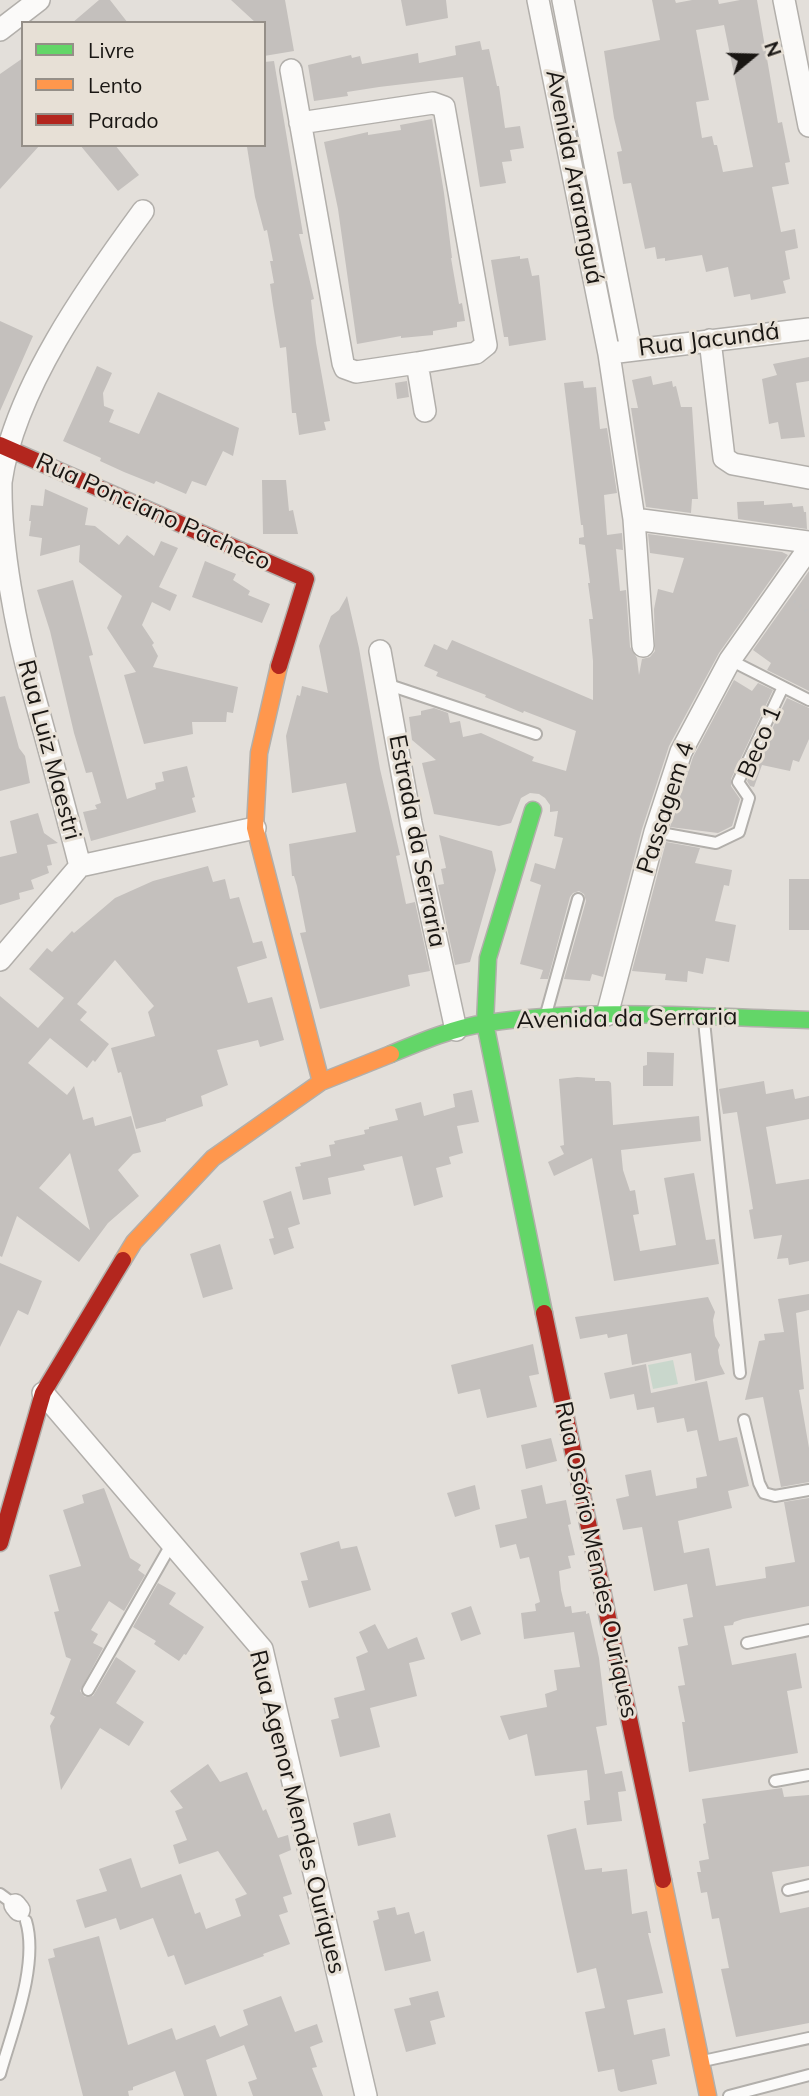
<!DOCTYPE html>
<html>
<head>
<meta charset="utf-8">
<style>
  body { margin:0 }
  #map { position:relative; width:809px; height:2096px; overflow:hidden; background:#e3dfda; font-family:Mulish,sans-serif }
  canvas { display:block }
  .legend { position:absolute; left:21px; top:21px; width:245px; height:126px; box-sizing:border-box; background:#e7e0d6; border:2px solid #958f88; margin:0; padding:9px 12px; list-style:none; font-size:21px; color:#191613 }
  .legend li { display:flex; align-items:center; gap:14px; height:35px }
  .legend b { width:35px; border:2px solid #958f88 }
  .north { position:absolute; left:718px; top:21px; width:70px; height:70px; -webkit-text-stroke:5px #e7e0d6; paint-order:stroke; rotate:71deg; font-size:19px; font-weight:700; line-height:28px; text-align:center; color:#191613 }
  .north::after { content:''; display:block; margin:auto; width:24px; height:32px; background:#191613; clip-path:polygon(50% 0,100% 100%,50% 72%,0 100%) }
</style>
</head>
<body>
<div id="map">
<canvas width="809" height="2096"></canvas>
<ul class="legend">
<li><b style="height:9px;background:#63d668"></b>Livre</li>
<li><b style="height:9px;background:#ff974d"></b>Lento</li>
<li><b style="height:9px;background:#b3261e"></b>Parado</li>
</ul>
<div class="north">N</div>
</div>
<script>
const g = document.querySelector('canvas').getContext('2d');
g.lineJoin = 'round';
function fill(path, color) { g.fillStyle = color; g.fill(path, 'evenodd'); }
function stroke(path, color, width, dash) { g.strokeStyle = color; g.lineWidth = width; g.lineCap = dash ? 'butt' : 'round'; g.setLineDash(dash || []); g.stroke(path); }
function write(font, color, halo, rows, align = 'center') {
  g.font = font + ' Mulish,sans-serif'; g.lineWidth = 6; g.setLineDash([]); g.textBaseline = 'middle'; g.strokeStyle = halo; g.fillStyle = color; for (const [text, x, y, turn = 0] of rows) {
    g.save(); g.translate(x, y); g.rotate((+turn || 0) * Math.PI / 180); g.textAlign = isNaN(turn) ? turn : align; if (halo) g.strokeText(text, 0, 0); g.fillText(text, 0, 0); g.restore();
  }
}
const green = new Path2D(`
  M673 1360 678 1384 653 1389 648 1365Z`);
const building = new Path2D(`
  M99 0H110L128 23H72Z
  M231 0H285L294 51 264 56V23H256Z
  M401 0H446L448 18 406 26Z
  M652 0H675L676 3 692 0H718L719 4 740 0H757L778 123 782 122 790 162 785 163 789 184 772 187 781 232 795 229 798 248 785 251 790 279 783 281 786 293 751 300 750 294 734 297 728 267 706 272 702 255 665 261V258L657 259 655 247 645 249 631 183 623 184 617 152 622 151 614 118 604 51 660 40ZM724 25 753 167 723 172 717 145H714L712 136 702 138 696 102 709 100 696 30Z
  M480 41 482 50 489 49 497 86H499L505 128 520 126 524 148 510 150 512 161 502 162 506 183 480 187 463 77 379 87 347 92 348 96 314 101 308 65 351 55 352 58 360 56 362 64 418 53 419 63 456 55 455 46Z
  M23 58V145H40L0 189V74Z
  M274 61 303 234H299L314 299 311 300 316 343 330 421 324 422 326 430 299 435 296 413H292L286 347 280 348 273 305 270 284 274 283 270 261H273L267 230 264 231 255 197 247 147 264 145V62Z
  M432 119 444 193 452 258H451L459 304 462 303 465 321 457 322V327L433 331V335L401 338V336L357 344 338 209 324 142 368 132V135L401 130 400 125Z
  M80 145H115L139 175 118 191Z
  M520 256V259L528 258 532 276 539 275 546 340 509 346 508 337H504L491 260Z
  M0 321 33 336 0 411Z
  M809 357V381L796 383 805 437 781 439 778 422 769 424 762 379 777 375 773 364Z
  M97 366 112 373 103 393 104 406 114 410 109 422 139 434 158 392 239 428 233 456 223 451 206 486 192 481 186 494 156 481 154 484 124 472 100 461 101 458 63 441Z
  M651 376 653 385 672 381 673 387 676 386 681 407H692L698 499H692L691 513 646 507 631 408H638L632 380Z
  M407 381 409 397 397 399 395 383Z
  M583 381 584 388 596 387 600 429 607 428 617 493 604 495 607 535 622 533 623 550 616 549 620 591 626 590 630 647 637 658 639 675 642 659 650 657 655 651 654 609 658 589 673 593 684 558 650 553 648 534 782 552 788 555 719 653 669 746 642 829 603 977 592 974 590 981 564 979 586 901 584 894 579 891 573 893 570 897 548 979H540L543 970 520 964 541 885 530 881 535 863 555 869 563 838 554 836 558 811 550 812V805L545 798 539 794 530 793 521 798 511 823 499 826 434 814 422 763 436 760 412 740 409 717 421 715V711L434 708 448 713 450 723 460 721 463 737 481 733 534 757 532 761 566 771 576 731 524 711 523 713 485 697 486 695 436 676 438 672 424 666 434 644 447 650 452 640 593 700V661L589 619H593L588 583H590L585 545 579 544V538L584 537 583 525H581L564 383Z
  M262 480H286L289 511 293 510 298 534H263Z
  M45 489 88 508 85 525 95 526 119 545 127 535 154 556 161 541 178 548 159 587 177 595 170 611 152 602 142 625 154 643 152 645 158 656 153 667 238 687 233 713 227 712 226 722H192L193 734 144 744 124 675 136 672 107 628 122 596 79 562 80 545 40 556 42 538 29 536 31 521H29L31 505 43 506Z
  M764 501V505L792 503 793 507 803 506 804 512H806L807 529 738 519 737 502Z
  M205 561 236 574 233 580 250 591 248 595 270 604 262 623 192 597Z
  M809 571V691L767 670 771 663 753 650Z
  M73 580 93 655 89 656 127 799 156 789 155 783 164 781 162 772 187 766 195 797 192 798 196 812 91 841 83 812 97 809 95 805 101 803 92 772 86 773 74 733 50 631 37 590Z
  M347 596 359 648 380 769 400 855 396 856 406 904 415 902 430 971 408 975 410 986 320 1009 300 933 306 932 297 886 294 876H292L289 844 356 832 346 783 292 793 286 736 297 695 300 696 302 686 328 693 319 646 331 616 339 610Z
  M734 680 752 691 758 683 773 690 731 779V786L740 799 732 826 718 833 670 827 693 757Z
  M5 696 19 748 25 756 30 783 0 791V697Z
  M787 698 809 708V739L799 762 793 760 790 771 762 765 754 787 750 786 747 781Z
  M38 813 44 833 58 843 47 845 52 865 47 866 49 873 31 880 34 889 19 893 20 899 0 905V857L17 853 10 821Z
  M439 835 492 851 496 870 470 962 455 965 438 885 444 884 441 869 446 868Z
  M666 842 700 848 695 863 732 870 729 886 724 885 715 921 736 925 729 962 706 958 703 974 688 971 687 982 665 980 666 974 632 971Z
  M208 866 213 882 225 879 230 899 239 897 253 943 262 941 267 958 237 967 248 1003 272 997 284 1040 260 1047 258 1040 217 1050 228 1085 201 1096 203 1106 166 1119V1121L136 1129 121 1072 118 1073 111 1048 155 1036 148 1012 154 1006 115 960 77 1004 87 1012 80 1020 109 1044 95 1062 93 1060 87 1068 50 1038 28 1063 67 1095 74 1086 83 1120 93 1117 95 1126 131 1116 141 1152 133 1154 118 1170 139 1196 108 1223 79 1262 17 1216 2 1257 0 1256V996L38 1028 64 998 29 969 47 948 52 952 72 931 74 933 115 898 153 881ZM70 1153 90 1230 39 1188Z
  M789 879H809V930H789Z
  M647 1052 674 1053 673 1086H643V1066L647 1065Z
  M577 1077 595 1078V1081H609L611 1083 613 1125 699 1116 701 1141 621 1150 623 1170 630 1191 635 1190 639 1214 633 1215 640 1251 676 1245 664 1178 694 1173 706 1240 715 1239 719 1264 614 1281 592 1158 554 1176 548 1162 564 1154 560 1146 564 1145 559 1079Z
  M764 1081 766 1094 793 1089 795 1099 809 1096V1119L766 1127 776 1184 809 1179V1261L789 1265 788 1258 777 1259 782 1235 754 1239 749 1210 753 1209 737 1112 723 1114 719 1089Z
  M472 1090 479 1122 457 1126 463 1153 449 1157 451 1164 436 1168 443 1197 414 1206 402 1156 363 1165 365 1170 328 1178 331 1194 303 1200 295 1167 301 1166 300 1163 331 1156 329 1145 335 1144 334 1141 365 1134 364 1130 369 1129V1127L398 1120 395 1109 421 1102 424 1116 455 1107 453 1094Z
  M291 1191 300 1224 288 1228 294 1248 274 1255 269 1239 274 1238 263 1201Z
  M220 1244 233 1289 203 1298 190 1254Z
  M0 1263 42 1281 28 1315 18 1310 0 1347Z
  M809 1294V1310L796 1313 804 1389 799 1390 809 1448V1482L781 1487 763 1397 745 1400 759 1341 765 1340 764 1334 784 1332 778 1299Z
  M708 1297 715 1312 713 1320 715 1336 720 1345 718 1350 720 1364 725 1374 695 1381 691 1353 632 1365 627 1334 608 1338 607 1334 580 1339 575 1317Z
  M533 1344 539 1374 529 1376 537 1407 487 1418 480 1389 458 1394 451 1365Z
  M646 1364 651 1393 707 1381 719 1441 737 1437 749 1486 728 1491 732 1508 678 1521 684 1553 709 1548 716 1586 766 1578 765 1567 795 1562 784 1502 809 1498V1606L743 1619 734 1622 733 1625 724 1626 732 1665 796 1653 802 1688 787 1691 798 1753 689 1772 682 1722H685L678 1686 685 1685 678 1647 688 1645 683 1619 693 1617 687 1584 654 1591 642 1527 623 1530 616 1499 629 1496 625 1475 651 1470 656 1496 697 1488 696 1478 707 1476 697 1430 687 1432 684 1418 657 1423 654 1407 637 1410 634 1394 610 1399 604 1373Z
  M551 1438 557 1461 526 1469 521 1445Z
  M475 1485 480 1509 455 1517 447 1493Z
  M542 1485 546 1504 566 1500 571 1524 568 1525 575 1555 568 1556 571 1568 559 1571 561 1590 565 1607 571 1606 572 1613 586 1611V1614L589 1613 599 1658 607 1725 596 1727 605 1774 622 1771 626 1791 618 1792 622 1821 587 1825 584 1801 590 1800 587 1770 535 1776 527 1734 509 1740 500 1716 547 1707 545 1694 557 1690 554 1670 580 1667 574 1632 524 1639 521 1613 536 1611 535 1604 540 1602 529 1557 520 1559 516 1544 500 1548 495 1525 527 1518 521 1490Z
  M104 1488 130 1558 141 1565 138 1570 145 1575 124 1611 109 1601 91 1630 98 1634 93 1643 103 1648 80 1691 85 1697 93 1696 116 1657 136 1671 116 1703 144 1722 129 1746 100 1728 61 1790 50 1726 55 1717 50 1714 71 1659 66 1657 54 1612 59 1611 49 1575 81 1566 63 1510 84 1503 82 1495Z
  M339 1541 341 1549 357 1546 371 1590 309 1608 301 1581 308 1580 300 1553Z
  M158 1583 176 1593 169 1604 204 1627 186 1655 184 1654 179 1661 154 1644 156 1641 133 1627Z
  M471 1606 481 1634 461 1641 451 1613Z
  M375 1624 388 1649 417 1637 425 1659 409 1663 417 1696 370 1708 380 1747 340 1757 331 1720 339 1718 334 1698 365 1690 356 1657 368 1652 359 1632Z
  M208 1764 220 1782 247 1772 263 1811 266 1809 278 1838 288 1835 291 1850 279 1855 292 1894 283 1897 288 1912 279 1915 290 1944 263 1954 264 1956 185 1985 174 1955 168 1957 153 1918 120 1930 116 1918 85 1928 76 1900 107 1891 99 1869 131 1858 141 1888 181 1874 195 1914 200 1912 206 1929 241 1916 235 1899 247 1894 218 1851 179 1864 173 1845 187 1840 175 1811 183 1808 170 1791Z
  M782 1788 784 1797 809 1795V1866L772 1872 780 1913 809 1907V2023L736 2037 721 1969 729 1968 719 1918 712 1919 707 1892 701 1893 697 1872H701L699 1861 709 1859 703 1824 706 1823 702 1799Z
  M390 1813 396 1837 358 1846 353 1823Z
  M576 1828 585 1870 602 1868V1872L627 1869 632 1914 647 1911 651 1933H648L663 1993 627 2000 634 2035 665 2028 670 2056 652 2060 657 2084 621 2092 618 2090 614 2069 598 2072 585 2012 605 2008 596 1968 577 1973 547 1835Z
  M395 1907 397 1915 409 1912 415 1934 424 1931 431 1961 385 1971 373 1921 379 1919 377 1911Z
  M99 1936 128 2045 172 2028 176 2040 215 2025 220 2037 248 2025 243 2010 281 1996 295 2032 317 2024 323 2042 310 2047 317 2067 312 2068 323 2096H253L248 2082 257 2079 244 2045 206 2060 217 2096H184L175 2071 133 2087V2090L128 2091 129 2096H83L48 1959 55 1957 53 1949Z
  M438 1991 445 2017 430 2021 436 2044 406 2052 394 2009 411 2005 409 1998Z`);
const path = new Path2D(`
  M794 601 809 613`);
const lane = new Path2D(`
  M730 660 809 700
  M386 684 536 734
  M655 832 716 843 739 832 749 798 738 782 783 687
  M546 1014 578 899
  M704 1021 740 1373
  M744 1420 759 1483 764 1493 775 1496 809 1490
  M747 1643 809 1630
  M88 1690 172 1543
  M775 1781 809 1775
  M788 1890 809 1885
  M0 1894 15 1905
  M703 2061 809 2038
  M0 2074C12 2031 39 1965 26 1921
  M729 2096 809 2075`);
const street = new Path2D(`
  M538 0 609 354 634 519 809 542
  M563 0 631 349
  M784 0 809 126
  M0 30 39 0
  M291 70 343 363 345 368 356 372 417 363
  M300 123 433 103 444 107 486 345 476 353 417 363 425 411
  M710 340 724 458 733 464 809 478
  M618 352 809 329
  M634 519 643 646
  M380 651 411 823 456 1030
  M80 866C65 808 49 749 33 691 16 629 0 546 1 482 14 390 88 286 143 211
  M0 960 80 866 255 828
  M607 1015 655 832 681 752 730 660 809 548
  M43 1393 262 1649 366 2096
  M15 1905 19 1910`);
const fast = new Path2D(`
  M533 810 488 958 485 1023 544 1313
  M391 1054C420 1042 456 1027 487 1023 593 1007 703 1017 809 1020`);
const slow = new Path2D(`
  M279 666 259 753 255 828 321 1082
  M123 1260 134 1242 213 1158 321 1082 391 1054
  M663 1880 708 2096`);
const jam = new Path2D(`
  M0 445 306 579 279 666
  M544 1313 663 1880
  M0 1543 43 1393 123 1260`);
const streetNames = [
  ["Avenida Araranguá",574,177,79],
  ["Rua Jacundá",709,340,-7],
  ["Rua Ponciano Pacheco",153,512,24],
  ["Beco 1",760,742,-67],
  ["Rua Luiz Maestri",49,750,75],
  ["Passagem 4",666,808,-72],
  ["Estrada da Serraria",417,841,79],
  ["Avenida da Serraria",627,1019,-1],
  ["Rua Osório Mendes Ouriques",596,1560,78],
  ["Rua Agenor Mendes Ouriques",297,1812,76]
];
fill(green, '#c9d7cc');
fill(building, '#c4c0bd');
stroke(lane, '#b2afab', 14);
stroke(street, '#b2afab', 24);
stroke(fast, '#b2afab', 19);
stroke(slow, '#b2afab', 19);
stroke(jam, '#b2afab', 19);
stroke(path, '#c2c0bf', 3.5, [2, 5]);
stroke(lane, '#fbfaf9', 10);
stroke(street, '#fbfaf9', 21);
stroke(fast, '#63d668', 16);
stroke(slow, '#ff974d', 16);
stroke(jam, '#b3261e', 16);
write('24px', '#191613', '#e7e0d6', streetNames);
</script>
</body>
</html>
